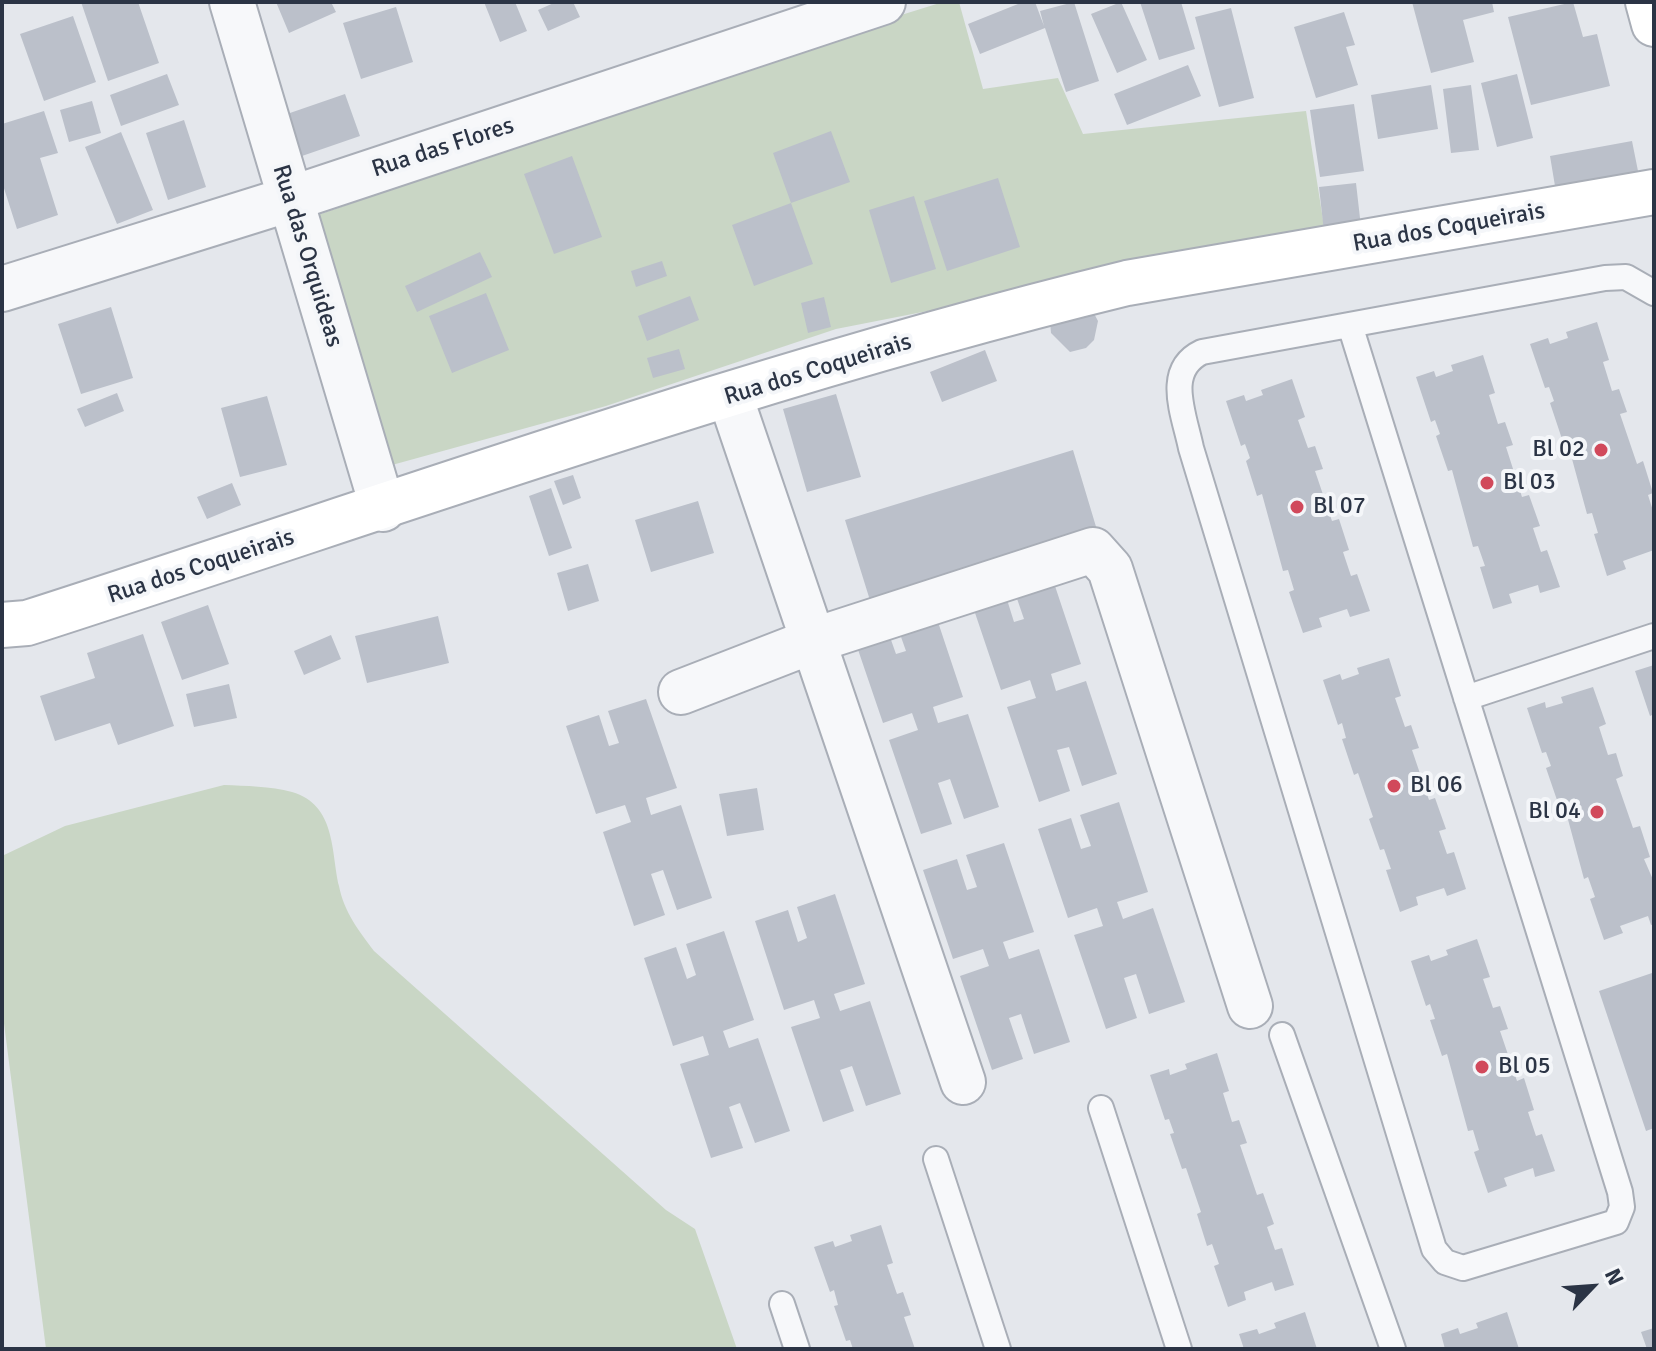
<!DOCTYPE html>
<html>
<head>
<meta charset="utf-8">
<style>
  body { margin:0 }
  #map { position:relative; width:1656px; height:1351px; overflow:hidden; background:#e4e7ec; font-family:Signika,sans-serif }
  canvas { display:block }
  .frame { position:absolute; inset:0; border:4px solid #2b3445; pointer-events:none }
  .north { position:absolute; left:1552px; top:1247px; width:80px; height:80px; -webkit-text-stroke:6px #f4f6f9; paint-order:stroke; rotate:65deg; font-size:22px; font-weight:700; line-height:32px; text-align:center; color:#2b3445 }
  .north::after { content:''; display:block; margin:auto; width:28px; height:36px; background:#2b3445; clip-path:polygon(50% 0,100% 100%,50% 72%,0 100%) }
</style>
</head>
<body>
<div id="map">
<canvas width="1656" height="1351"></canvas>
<div class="frame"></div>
<div class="north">N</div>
</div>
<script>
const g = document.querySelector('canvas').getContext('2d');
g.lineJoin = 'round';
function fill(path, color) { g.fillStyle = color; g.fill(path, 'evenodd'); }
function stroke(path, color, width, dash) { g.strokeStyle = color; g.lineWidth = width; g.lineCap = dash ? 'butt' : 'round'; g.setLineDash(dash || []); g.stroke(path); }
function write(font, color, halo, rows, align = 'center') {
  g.font = font + ' Signika,sans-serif'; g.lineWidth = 8; g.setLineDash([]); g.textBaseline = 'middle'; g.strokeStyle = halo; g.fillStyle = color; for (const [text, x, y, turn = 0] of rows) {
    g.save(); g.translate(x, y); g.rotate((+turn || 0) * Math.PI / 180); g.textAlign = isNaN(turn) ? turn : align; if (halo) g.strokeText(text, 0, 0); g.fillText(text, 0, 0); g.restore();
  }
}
const green = new Path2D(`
  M943 2H959L983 89 1058 78 1083 134 1306 111 1325 233 836 329 606 406 392 465 318 215 824 39Z
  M224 785C246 786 270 786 292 792 336 805 331 851 339 886 344 912 359 931 374 951L666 1210 695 1229 737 1349H46L2 1008V856L65 826Z`);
const building = new Path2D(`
  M81 2H138L159 63 108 81Z
  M276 2H331L336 12 289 33Z
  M484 2H515L527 31 500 42Z
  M556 2H573L580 17 548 31 538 10Z
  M1023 2H1035L1044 26 1040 11 1074 2 1099 81 1066 92 1045 28 980 54 968 24Z
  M1121 2 1147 60 1117 73 1091 14Z
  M1140 2H1181L1195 49 1159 60Z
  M1412 2H1492L1494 12 1463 20 1474 62 1431 73Z
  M1573 2 1583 37 1597 34 1610 86 1531 105 1508 17Z
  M396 7 413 62 361 79 343 23Z
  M1231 8 1254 98 1219 107 1195 17Z
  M1344 12 1355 45 1346 47 1358 85 1316 98 1294 27Z
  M73 16 96 82 44 101 20 34Z
  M1188 65 1201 96 1127 125 1114 94Z
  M167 74 179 105 121 126 110 95Z
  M1517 74 1533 138 1497 147 1481 83Z
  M1431 85 1438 129 1378 139 1371 95Z
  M1471 85 1479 150 1451 153 1443 89Z
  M345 94 360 136 302 156 287 114Z
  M92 101 101 133 69 142 60 110Z
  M1354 104 1364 171 1320 177 1310 110Z
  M44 111 58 153 40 158 58 215 17 229 2 182V124Z
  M184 120 206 187 168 200 146 133Z
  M831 131 850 182 791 203 813 264 754 286 732 225 791 203 773 153Z
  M121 132 153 210 117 224 85 147Z
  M1632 141 1639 176 1556 192 1550 156Z
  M572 156 602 237 554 254 524 174Z
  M998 178 1020 247 947 271 924 201Z
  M1356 183 1361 227 1324 232 1319 187Z
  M914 196 936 269 891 283 869 210Z
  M480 252 492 277 417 312 405 286Z
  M662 261 667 276 636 287 631 271Z
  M486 293 509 350 452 373 429 316Z
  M690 296 699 320 647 341 638 316Z
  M824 297 831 327 808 333 801 303Z
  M1090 306 1098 321 1094 340 1086 348 1070 352 1051 333 1050 321Z
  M111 307 133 378 81 394 58 324Z
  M1597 322 1609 360 1603 362 1612 391 1619 389 1627 412 1620 414 1637 464 1643 461 1653 493 1648 495 1654 514V550L1623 561 1626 569 1607 576 1594 534 1598 533 1592 513 1587 514 1566 437 1562 439 1550 403 1554 401 1549 387 1545 388 1530 344 1548 338 1550 344 1568 338 1566 332Z
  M679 349 685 369 653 378 647 358Z
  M985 350 997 381 942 402 930 372Z
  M1483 355 1495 393 1489 395 1498 424 1505 422 1513 445 1506 447 1522 497 1529 495 1540 526 1533 528 1541 552 1547 550 1560 587 1540 593 1538 585 1509 594 1512 603 1493 609 1480 567 1485 566 1478 546 1473 547 1452 470 1448 471 1436 436 1440 434 1435 420 1431 422 1416 377 1434 371 1436 377 1453 371 1451 365Z
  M1292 379 1305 417 1298 420 1308 448 1315 446 1323 469 1315 471 1332 521 1339 519 1349 550 1343 552 1351 576 1357 574 1370 611 1350 617 1347 609 1319 618 1322 627 1303 633 1289 592 1294 590 1288 570 1283 571 1262 494 1257 496 1246 461 1250 458 1245 444 1241 446 1226 401 1244 395 1246 401 1263 395 1261 390Z
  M117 393 124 411 85 427 77 409Z
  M836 394 861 477 807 492 783 409Z
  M267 396 287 465 240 477 221 408Z
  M1073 450 1100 540 873 610 845 520Z
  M573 475 581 498 563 505 554 481Z
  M232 483 241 505 207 519 197 497Z
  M551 488 572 548 549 556 529 496Z
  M698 501 714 553 651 572 635 520Z
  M588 564 599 601 568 611 557 573Z
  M1051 574 1081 664 1051 674 1056 691 1086 681 1117 774 1082 786 1069 747 1057 750 1070 791 1039 802 1007 707 1036 698 1030 680 1001 690 971 601 1004 590 1014 622 1024 619 1013 587Z
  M208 605 229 664 182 680 161 622Z
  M933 607 963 697 933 707 938 723 968 714 999 807 964 819 950 779 938 783 952 824 921 834 889 740 918 730 912 713 883 723 853 635 885 623 896 654 906 651 895 620Z
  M438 616 449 663 367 683 355 636Z
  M143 634 174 726 118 745 110 723 55 741 40 696 95 678 87 653Z
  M331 635 341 659 304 675 294 651Z
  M1389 658 1401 696 1395 698 1405 727 1411 725 1419 748 1412 750 1429 800 1435 798 1446 829 1439 831 1447 854 1454 852 1466 889 1447 896 1444 888 1416 897 1418 905 1400 912 1386 870 1391 869 1384 849 1380 850 1369 819 1373 817 1358 773 1354 775 1342 739 1346 738 1342 723 1338 725 1323 680 1340 674 1342 680 1359 674 1357 668Z
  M1654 665V714L1650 716 1635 671Z
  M229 684 237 718 194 727 186 694Z
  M1593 687 1606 724 1599 727 1608 755 1616 753 1623 776 1616 779 1633 828 1640 826 1650 857 1644 859 1654 882V924L1651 925 1648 916 1620 926 1623 933 1604 940 1590 899 1595 897 1588 877 1584 879 1563 801 1558 803 1546 768 1551 766 1546 752 1542 753 1527 708 1545 702 1546 708 1563 703 1561 697Z
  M646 699 677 788 646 798 651 815 681 805 712 898 677 910 663 870 651 874 665 915 634 926 603 832 631 822 625 805 596 814 566 726 599 715 609 746 619 743 608 711Z
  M757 788 764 830 727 836 719 794Z
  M1119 802 1148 892 1117 902 1123 919 1153 908 1185 1002 1149 1014 1136 974 1124 978 1137 1018 1106 1029 1074 935 1103 926 1097 908 1068 918 1038 829 1071 818 1081 849 1091 846 1080 815Z
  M1004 843 1034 932 1003 942 1009 959 1039 949 1070 1042 1034 1054 1021 1014 1009 1018 1023 1059 992 1070 960 976 989 966 983 949 953 959 923 870 957 859 967 890 977 887 966 855Z
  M835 894 865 984 834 994 840 1011 870 1001 901 1094 866 1106 852 1066 840 1070 854 1111 823 1122 791 1027 820 1018 814 1000 784 1010 755 921 788 910 798 942 807 938 797 907Z
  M724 931 754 1020 723 1031 729 1048 758 1038 790 1131 755 1143 740 1103 729 1107 743 1148 711 1158 680 1064 709 1055 703 1036 673 1046 644 958 676 947 687 979 696 975 686 944Z
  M1477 939 1490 977 1483 979 1493 1008 1500 1006 1508 1029 1500 1031 1517 1081 1524 1078 1534 1110 1528 1112 1536 1136 1542 1134 1555 1171 1535 1177 1533 1168 1504 1178 1507 1186 1488 1193 1474 1152 1479 1150 1473 1130 1468 1131 1447 1054 1442 1056 1430 1020 1435 1019 1430 1004 1426 1006 1411 961 1429 955 1431 961 1448 955 1446 950Z
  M1652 973 1654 1128 1646 1131 1599 991Z
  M1217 1053 1229 1091 1223 1093 1232 1122 1239 1120 1247 1143 1240 1145 1257 1195 1263 1193 1274 1224 1267 1227 1275 1250 1282 1248 1294 1285 1275 1291 1272 1282 1244 1292 1246 1300 1228 1307 1214 1266 1219 1264 1212 1244 1207 1246 1197 1214 1201 1212 1186 1168 1182 1169 1170 1134 1174 1133 1169 1119 1165 1120 1150 1075 1169 1069 1170 1075 1187 1069 1185 1064Z
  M881 1225 893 1263 887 1265 897 1294 903 1292 911 1315 904 1317 915 1349H853L850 1340 846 1341 834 1306 838 1305 834 1290 830 1292 814 1247 833 1241 835 1247 852 1241 850 1235Z
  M1305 1312 1317 1349H1244L1239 1334 1257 1329 1259 1334 1276 1328 1274 1323Z
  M1507 1312 1519 1349H1445L1441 1334 1458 1328 1460 1334 1478 1328 1476 1323Z
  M1654 1328V1349H1647L1641 1332Z`);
const lane = new Path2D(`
  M1350 325 1620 1192 1622 1207 1616 1222 1463 1268 1445 1262 1434 1249 1191 448C1184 414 1164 370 1202 352L1605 278 1626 277 1654 293
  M1466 698 1654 636
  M1282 1035 1393 1349
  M1101 1108 1179 1349
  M936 1159 998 1349
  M782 1304 797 1349`);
const street = new Path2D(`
  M232 2 383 509
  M2 289 290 199 883 2
  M730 396 963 1082
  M681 692 815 640 1093 550 1110 569 1250 1006`);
const secondary = new Path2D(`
  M1648 2 1654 24
  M2 625 27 623C391 506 754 374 1127 283L1654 192`);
const markers = [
  [1601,450,8,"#d1495b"],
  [1487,483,8,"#d1495b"],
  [1297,507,8,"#d1495b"],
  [1394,786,8,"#d1495b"],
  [1597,812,8,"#d1495b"],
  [1482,1067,8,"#d1495b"]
];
const streetNames = [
  ["Rua das Flores",443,148,-18],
  ["Rua dos Coqueirais",1449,228,-10],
  ["Rua das Orquideas",307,256,73],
  ["Rua dos Coqueirais",818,370,-17],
  ["Rua dos Coqueirais",201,567,-18]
];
const poiNames = [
  ["Bl 02",1585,450,"right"],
  ["Bl 03",1503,483],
  ["Bl 07",1313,507],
  ["Bl 06",1410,786],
  ["Bl 04",1581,812,"right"],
  ["Bl 05",1498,1067]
];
fill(green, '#c9d6c5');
fill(building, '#bbc0ca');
stroke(lane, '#a9aeb7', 28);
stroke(street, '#a9aeb7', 48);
stroke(secondary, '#a9aeb7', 48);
stroke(lane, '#f7f8fa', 24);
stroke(street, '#f7f8fa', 44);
stroke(secondary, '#fff', 44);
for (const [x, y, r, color] of markers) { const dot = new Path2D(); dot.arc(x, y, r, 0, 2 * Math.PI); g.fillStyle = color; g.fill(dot); stroke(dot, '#f4f6f9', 3); }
write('24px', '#2b3445', '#f4f6f9', streetNames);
write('24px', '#2b3445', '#f4f6f9', poiNames, 'left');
</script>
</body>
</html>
